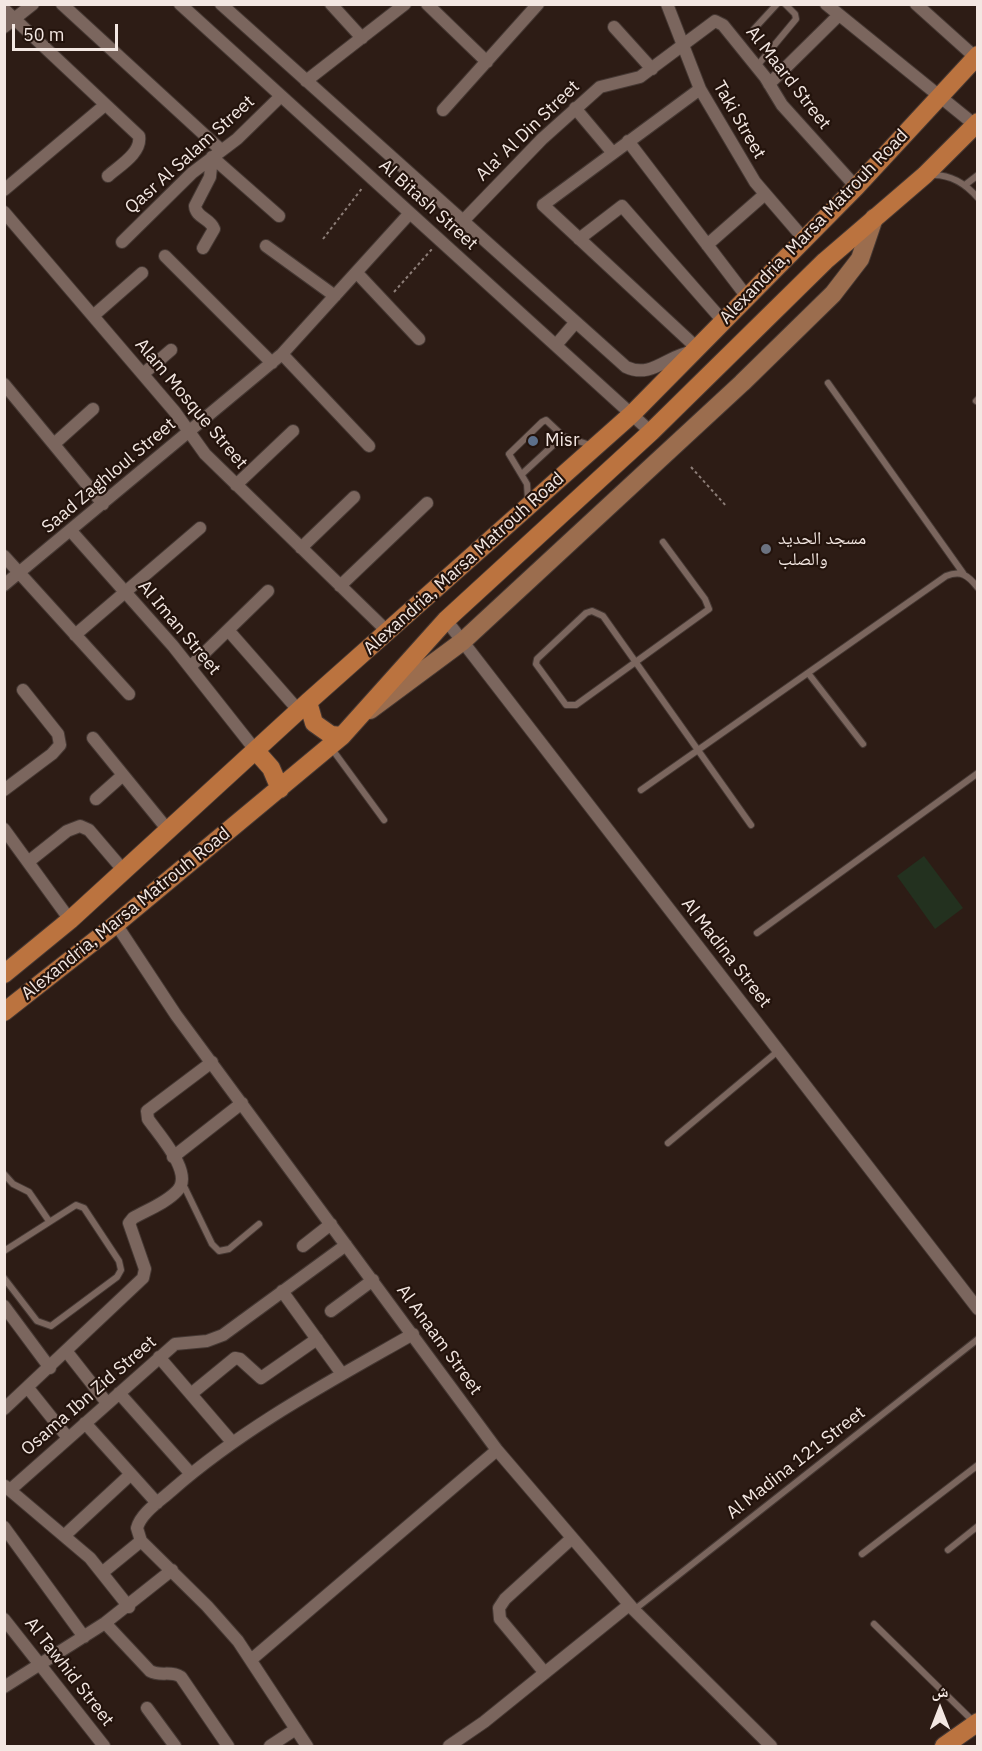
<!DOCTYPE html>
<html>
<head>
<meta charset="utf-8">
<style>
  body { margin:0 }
  #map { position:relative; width:982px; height:1751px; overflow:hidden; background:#2d1c15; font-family:"IBM Plex Sans","Noto Naskh Arabic",sans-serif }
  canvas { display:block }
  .frame { position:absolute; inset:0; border:6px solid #f3e7e2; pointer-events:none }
  .north { position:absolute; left:910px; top:1679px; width:60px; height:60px; -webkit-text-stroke:4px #23130c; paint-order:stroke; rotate:0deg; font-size:16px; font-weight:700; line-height:24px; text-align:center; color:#f3e7e2 }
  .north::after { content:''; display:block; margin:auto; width:21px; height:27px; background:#f3e7e2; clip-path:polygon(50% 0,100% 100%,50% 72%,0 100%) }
  .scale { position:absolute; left:12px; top:24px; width:106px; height:27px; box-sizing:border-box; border:3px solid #f3e7e2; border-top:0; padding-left:8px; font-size:18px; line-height:21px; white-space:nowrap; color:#f3e7e2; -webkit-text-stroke:4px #23130c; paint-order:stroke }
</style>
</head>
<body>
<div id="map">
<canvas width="982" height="1751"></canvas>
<div class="frame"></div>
<div class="north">ش</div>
<div class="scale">50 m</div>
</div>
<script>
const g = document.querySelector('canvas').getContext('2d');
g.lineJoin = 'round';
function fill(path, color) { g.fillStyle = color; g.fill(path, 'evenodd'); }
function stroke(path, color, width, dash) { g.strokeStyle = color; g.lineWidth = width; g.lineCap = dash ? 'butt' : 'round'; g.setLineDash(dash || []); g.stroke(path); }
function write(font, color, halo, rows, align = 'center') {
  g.font = font + ' "IBM Plex Sans","Noto Naskh Arabic",sans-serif'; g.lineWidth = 4.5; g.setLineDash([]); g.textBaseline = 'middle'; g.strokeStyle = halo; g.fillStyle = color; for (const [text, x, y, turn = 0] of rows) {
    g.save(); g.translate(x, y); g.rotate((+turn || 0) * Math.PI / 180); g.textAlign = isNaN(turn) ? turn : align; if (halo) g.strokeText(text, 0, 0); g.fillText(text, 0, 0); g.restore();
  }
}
const green = new Path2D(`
  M924 856 963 908 935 929 897 876Z`);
const path = new Path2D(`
  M323 239 363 187
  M394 292 432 249
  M691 467 727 507`);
const lane = new Path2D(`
  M754 29 777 4
  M757 66 796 19 795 14 785 4
  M931 175C951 174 966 184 978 198
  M965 185 978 175
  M828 383 963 573
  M976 401 978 399
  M522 474 563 436
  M528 500 527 484 509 454 542 422 546 420 563 436 590 445
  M663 542 705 599 709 609 576 705H566L536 664 537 659 586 613 592 611 603 616 751 825
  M808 673 863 744
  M332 749 384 820
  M641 790 946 576C961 570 968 575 978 588
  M757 933 978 773
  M668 1143 778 1051
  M4 1174 13 1184 29 1192 49 1221
  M183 1184 212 1244 219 1251 229 1249 259 1224
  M4 1251 76 1205 84 1208 119 1261 121 1270 117 1277 51 1326 37 1321 4 1278
  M948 1550 978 1526
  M862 1554 978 1465
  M634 1610 978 1339
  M874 1624 975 1723`);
const street = new Path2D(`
  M62 4 221 150
  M180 4 651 432
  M221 4 626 367C652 379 667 355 692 352
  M331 4 362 38
  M427 4 487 62
  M667 4 700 89 755 182 804 239
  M826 4 975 125
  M916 4 975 57
  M4 9 139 136C142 153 119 166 108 176
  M4 27 33 4
  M614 27 652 69
  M306 81 405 4
  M769 84 839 15
  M575 108 612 152
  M443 110 538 4
  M628 141 747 297
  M212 157 279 216
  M4 190 105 105
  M4 212 175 412 205 454 388 632
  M462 222 542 139 600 87 640 77 715 21 723 25 765 77 782 105 856 187
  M579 239 622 206 723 321
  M122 242 192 173 237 139 281 96
  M707 245 764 195
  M266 246 335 296
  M203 248 214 229C210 218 196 218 195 206L210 177 212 157
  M165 256 272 363
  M357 273 419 339
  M93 316 142 273
  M556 345 575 323
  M697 348 543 205 700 89
  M282 354 369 446
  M143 374 171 350
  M4 384 103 504
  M54 444 93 409
  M236 485 293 431
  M71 531 173 646 256 751
  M301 548 354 497
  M4 556 129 694
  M4 585 282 354 410 213
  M340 586 427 503
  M446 620 978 1309
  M228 630 299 711
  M75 635 200 528
  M190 667 268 591
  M93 738 168 830
  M4 790 52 754 60 745 58 734 23 690
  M96 799 123 775
  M4 829 70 920
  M28 862 67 831 80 826 89 830 124 871
  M116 924 176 1015 497 1450 634 1610 771 1746
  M173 1157 242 1103
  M303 1246 331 1224
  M282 1291 342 1374
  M4 1306 50 1368
  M331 1311 373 1280
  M67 1352 107 1403
  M159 1357 232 1442
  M28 1388 68 1438
  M119 1393 191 1474
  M191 1394 235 1358 240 1359 261 1378 317 1339
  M4 1409 143 1278 145 1269 129 1223 133 1218C147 1210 166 1203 177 1191 195 1174 159 1135 148 1119L147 1111 212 1062
  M85 1423 157 1503
  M5 1486 90 1558 129 1607
  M10 1490 175 1344 207 1341 223 1335 346 1245
  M4 1527 84 1637
  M64 1536 131 1474
  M103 1572 141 1541
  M4 1619 104 1746
  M105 1623 150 1671C161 1677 170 1670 181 1677L228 1746
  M252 1659 497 1450
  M545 1673 500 1619 499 1608 505 1599 571 1539
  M4 1687 105 1623 172 1570
  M147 1708 175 1746
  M270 1746 296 1729
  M307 1746 238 1641 207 1606 141 1541 137 1528C141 1513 160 1501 171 1491 244 1427 329 1382 413 1334
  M449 1746 484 1722 629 1605`);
const secondary = new Path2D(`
  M370 710 463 641 742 383 833 294 860 259 874 218`);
const primary = new Path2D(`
  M308 702 314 723 331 735 342 736
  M256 751 271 768 280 789
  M4 974 70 920 308 702 632 414 856 187 978 55
  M4 1012 116 924 342 736 446 620 651 432 825 261 925 175 978 122
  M944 1746 978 1722`);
const markers = [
  [533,441,6,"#5c6f8a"],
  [766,549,6,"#6b7280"]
];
const streetNames = [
  ["Al Maard Street",788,78,52],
  ["Taki Street",739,120,60],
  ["Ala' Al Din Street",528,131,-44],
  ["Qasr Al Salam Street",190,155,-42],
  ["Al Bitash Street",428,205,42],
  ["Alexandria, Marsa Matrouh Road",814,227,-46],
  ["Alam Mosque Street",191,404,50],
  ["Saad Zaghloul Street",109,476,-40],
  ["Alexandria, Marsa Matrouh Road",464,564,-42],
  ["Al Iman Street",179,628,50],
  ["Alexandria, Marsa Matrouh Road",126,914,-39],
  ["Al Madina Street",726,953,52],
  ["Al Anaam Street",439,1340,54],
  ["Osama Ibn Zid Street",89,1396,-41],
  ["Al Madina 121 Street",796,1463,-38],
  ["Al Tawhid Street",69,1672,52]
];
const poiNames = [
  ["Misr",545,441],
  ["مسجد الحديد",778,539],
  ["والصلب",778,560]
];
fill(green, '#23311f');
stroke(lane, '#453833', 8);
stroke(street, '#453833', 14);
stroke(secondary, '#453833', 20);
stroke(primary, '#453833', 20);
stroke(path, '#8c7d77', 2, [3, 3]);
stroke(lane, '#7b665e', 6);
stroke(street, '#7b665e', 12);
stroke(secondary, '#9b6d4e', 18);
stroke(primary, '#bb733f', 18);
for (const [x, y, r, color] of markers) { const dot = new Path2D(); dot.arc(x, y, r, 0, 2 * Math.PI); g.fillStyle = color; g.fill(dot); stroke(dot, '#23130c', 2); }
write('18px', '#f3e7e2', '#23130c', streetNames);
write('18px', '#f3e7e2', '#23130c', poiNames, 'left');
</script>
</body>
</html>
